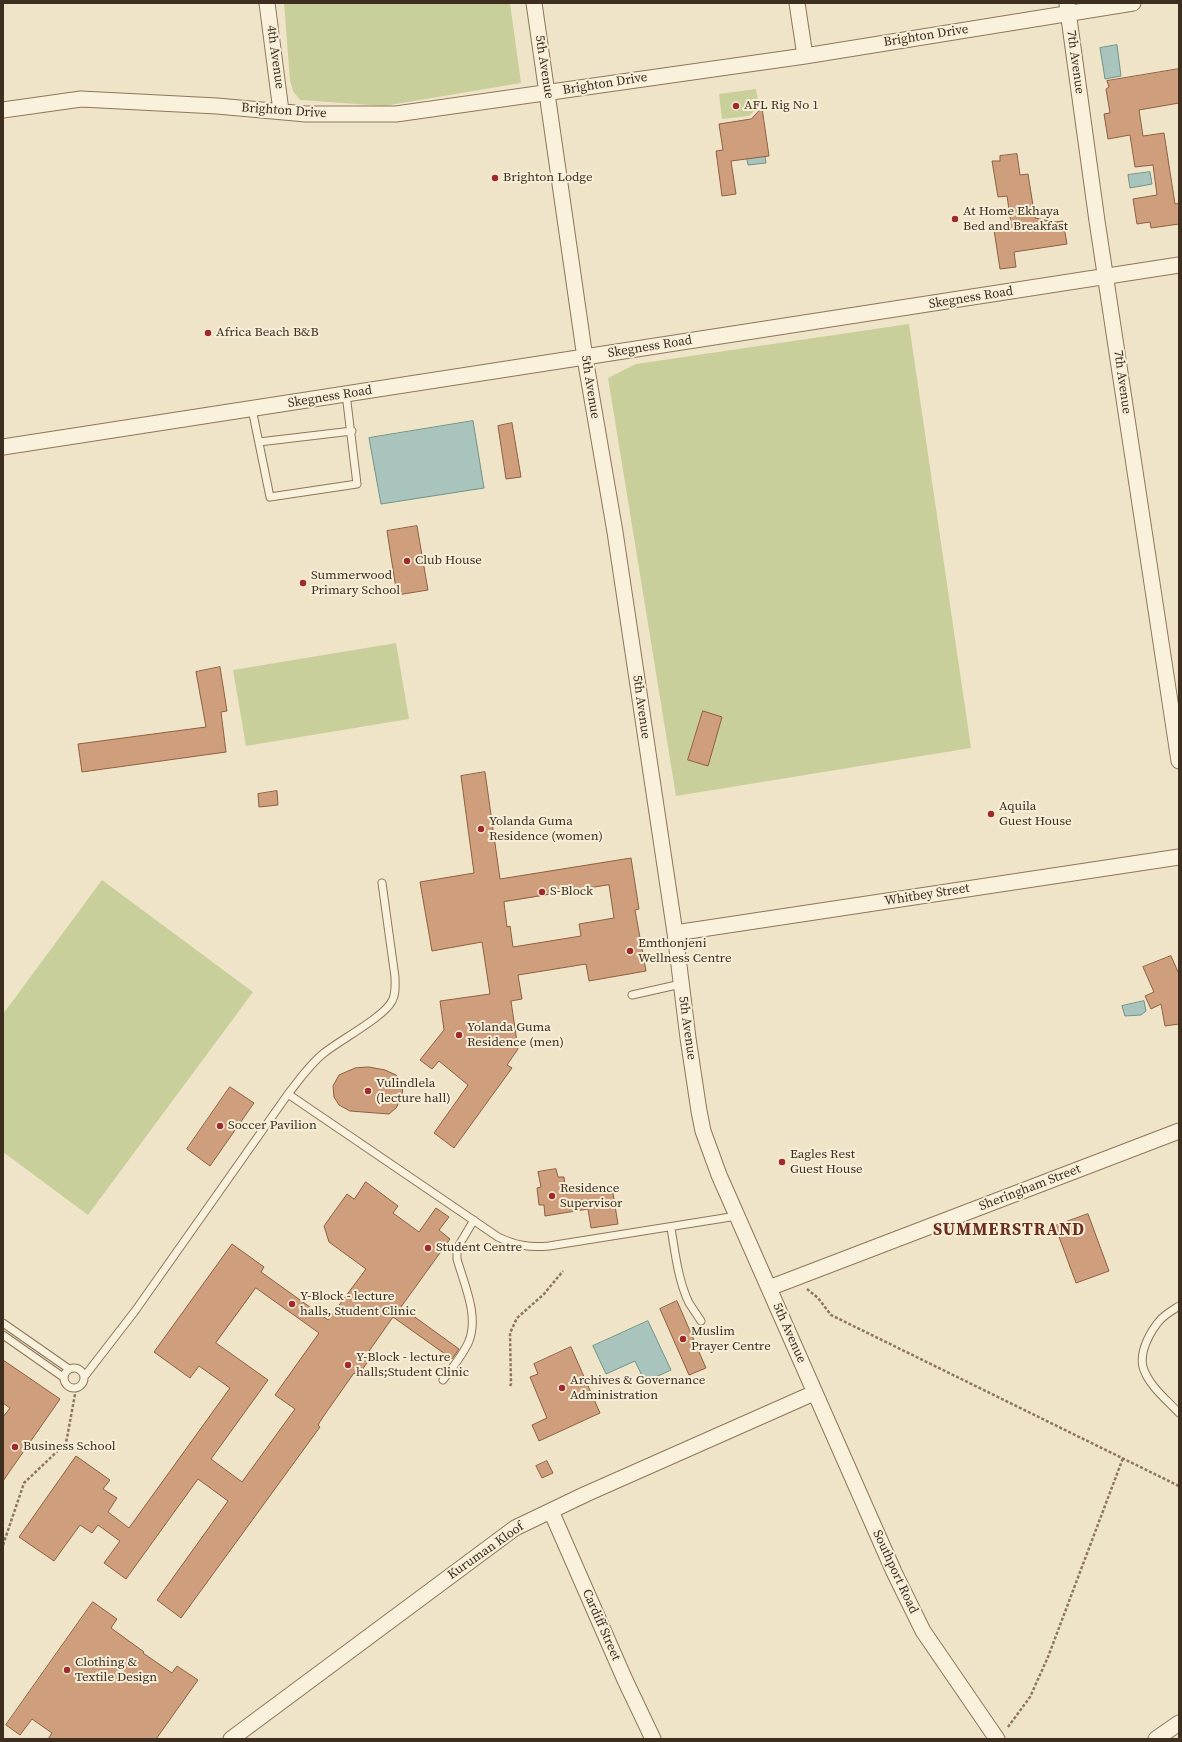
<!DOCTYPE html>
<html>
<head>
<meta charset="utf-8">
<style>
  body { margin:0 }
  #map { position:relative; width:1182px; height:1742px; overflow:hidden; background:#f0e4c8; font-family:"Source Serif 4",serif }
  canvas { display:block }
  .frame { position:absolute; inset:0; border:4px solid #3d2e20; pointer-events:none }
</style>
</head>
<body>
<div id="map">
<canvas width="1182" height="1742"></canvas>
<div class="frame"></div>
</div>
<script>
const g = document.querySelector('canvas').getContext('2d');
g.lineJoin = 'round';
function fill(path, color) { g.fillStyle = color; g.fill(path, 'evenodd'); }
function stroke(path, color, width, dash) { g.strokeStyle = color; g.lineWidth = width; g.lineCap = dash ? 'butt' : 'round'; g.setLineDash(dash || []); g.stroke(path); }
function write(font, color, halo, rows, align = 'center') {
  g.font = font + ' "Source Serif 4",serif'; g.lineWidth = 4; g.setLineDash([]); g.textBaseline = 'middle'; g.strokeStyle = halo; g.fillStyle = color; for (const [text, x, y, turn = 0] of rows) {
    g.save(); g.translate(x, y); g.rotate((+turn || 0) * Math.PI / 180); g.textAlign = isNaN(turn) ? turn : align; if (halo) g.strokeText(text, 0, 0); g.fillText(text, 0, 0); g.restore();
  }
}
const green = new Path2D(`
  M284 3H510L521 83 384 106 300 100 293 91 290 80Z
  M756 89 759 106 749 116 722 119 719 94Z
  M909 324 971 748 676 796 608 378 636 364Z
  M396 643 409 719 246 746 233 670Z
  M102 880 253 992 88 1215 3 1152V1014Z`);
const water = new Path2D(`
  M1117 45 1121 76 1105 79 1100 48Z
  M764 151 766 163 748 165 746 154Z
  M1150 172 1152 184 1130 188 1128 175Z
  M473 421 484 488 381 504 369 438Z
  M1144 1001 1146 1011 1141 1015 1125 1016 1122 1006Z
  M648 1321 671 1370 645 1382 635 1361 606 1374 593 1346Z`);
const building = new Path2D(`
  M1179 69V103L1139 110 1143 136 1164 133 1175 204 1179 203V224L1151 228 1150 222 1137 224 1133 199 1157 195 1153 165 1135 167 1130 135 1108 139 1104 114 1110 113 1106 89 1109 87 1107 81Z
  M762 108 769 156 731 161 736 194 722 196 716 151 723 150 719 124 751 119Z
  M1017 154 1020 175 1028 174 1035 218 1055 222 1063 221 1067 244 1014 252 1016 267 1000 269 994 230 1008 228 1007 223H1011L1007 196 998 197 992 161H1000V156Z
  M512 423 521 477 506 479 498 426Z
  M417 526 428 590 397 595 387 531Z
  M220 667 227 711 221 712 226 752 82 772 78 744 206 727 196 672Z
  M703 711 722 717 708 766 688 760Z
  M485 772 500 879 631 858 639 909 635 910 646 971 589 981 586 964 518 975 522 999 511 1001 518 1049 507 1065 512 1068 454 1148 434 1133 468 1085 439 1061 432 1069 420 1060 444 1030 440 1001 490 994 482 942 432 951 420 882 474 873 461 776ZM609 885 614 918 579 924 581 936 513 947 510 926 507 927 504 902Z
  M277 791 278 805 259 807 258 794Z
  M1171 956 1179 974V1024L1165 1026 1161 1004 1151 1009 1145 996 1154 992 1143 967Z
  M369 1067 385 1070 396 1075 403 1085 402 1097 396 1108 389 1114 350 1111 339 1105 334 1097 333 1086 339 1075 355 1068Z
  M230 1087 254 1103 210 1166 187 1149Z
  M556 1169 558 1177H564L566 1194 612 1187 618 1224 591 1228 588 1209 545 1216 544 1205H539L537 1188 541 1187 538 1172Z
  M366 1182 398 1206 393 1213 419 1232 436 1208 449 1217 439 1230 450 1239 401 1307 459 1349 452 1359 393 1317 367 1354 371 1357 358 1376 354 1373 323 1417 318 1425 320 1427 181 1618 157 1600 228 1501 198 1479 126 1579 104 1563 120 1541 98 1525 92 1533 80 1525 54 1561 19 1537 76 1456 110 1480 103 1489 117 1498 108 1512 129 1528 230 1388 199 1366 190 1378 154 1352 232 1244 264 1267 261 1272 328 1320 366 1269 329 1242 324 1226 347 1194 354 1199ZM256 1288 319 1333 275 1395 295 1409 242 1482 211 1459 268 1380 216 1343Z
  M1088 1214 1109 1271 1076 1283 1055 1226Z
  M677 1301 706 1368 689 1375 660 1309Z
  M571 1347 600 1413 539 1441 532 1425 547 1418 530 1377 538 1374 534 1364Z
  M3 1360 60 1399 3 1481V1417L10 1408 3 1403Z
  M547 1461 553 1473 542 1478 536 1466Z
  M93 1602 117 1619 111 1628 144 1652 143 1653 172 1673 177 1666 198 1680 156 1739H48L52 1733 32 1719 20 1735 6 1725Z`);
const path = new Path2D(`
  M807 1289 818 1298 831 1315 1179 1486
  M510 1386 511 1384 510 1333 517 1318 544 1294 563 1271
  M3 1545 24 1483 66 1443 76 1389
  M1008 1727 1030 1697 1048 1657 1123 1458`);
const service = new Path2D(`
  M252 409 270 497 357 484 346 394
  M259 442 352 431
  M382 883 395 977C395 986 396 994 392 1001 384 1017 340 1040 324 1053 310 1064 299 1080 288 1094L498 1237C515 1245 529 1248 549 1246L737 1216
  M632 995 681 984
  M671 1228C675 1252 678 1280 689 1303 693 1309 697 1315 701 1321
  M1179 1306C1173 1310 1166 1314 1161 1319 1151 1330 1139 1351 1143 1367 1148 1385 1167 1400 1179 1413
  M3 1323 69 1369
  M3 1335 63 1377
  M64 1378a10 10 0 1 1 20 0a10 10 0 1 1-20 0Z
  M84 1377 135 1311 288 1094
  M443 1380C452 1368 463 1355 469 1341 479 1315 464 1284 457 1259V1251L459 1245 474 1220`);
const minor = new Path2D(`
  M267 3 281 111
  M534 3 585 358 615 532 675 933 688 1038 699 1111 703 1131 719 1175 894 1572 923 1631 997 1739
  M797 3 805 56
  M1067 4 1097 221 1179 761
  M3 110 81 99 217 106 306 114H396L805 56 1133 3
  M3 447 1179 265
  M675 933 1179 857
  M769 1288 1179 1131
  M551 1511 625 1680 653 1739
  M231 1739 515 1528 586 1494 814 1393
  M1156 1739 1179 1723`);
const markers = [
  [736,106,4,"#9e2a2b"],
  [495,178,4,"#9e2a2b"],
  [955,219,4,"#9e2a2b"],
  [208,333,4,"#9e2a2b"],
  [407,561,4,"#9e2a2b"],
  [303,583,4,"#9e2a2b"],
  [991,814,4,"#9e2a2b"],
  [481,829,4,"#9e2a2b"],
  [542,892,4,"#9e2a2b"],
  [630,951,4,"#9e2a2b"],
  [459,1035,4,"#9e2a2b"],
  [368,1091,4,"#9e2a2b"],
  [220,1126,4,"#9e2a2b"],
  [782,1162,4,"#9e2a2b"],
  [552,1196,4,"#9e2a2b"],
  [428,1248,4,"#9e2a2b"],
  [292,1304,4,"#9e2a2b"],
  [683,1339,4,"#9e2a2b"],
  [348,1365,4,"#9e2a2b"],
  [562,1388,4,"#9e2a2b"],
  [15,1447,4,"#9e2a2b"],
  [67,1670,4,"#9e2a2b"]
];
const streetNames = [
  ["Brighton Drive",926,36,-9],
  ["4th Avenue",275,57,82],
  ["7th Avenue",1075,62,82],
  ["5th Avenue",544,67,81],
  ["Brighton Drive",605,84,-9],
  ["Brighton Drive",284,111,4],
  ["Skegness Road",971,298,-9],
  ["Skegness Road",650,347,-9],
  ["7th Avenue",1122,382,82],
  ["5th Avenue",590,387,81],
  ["Skegness Road",330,397,-9],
  ["5th Avenue",641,707,82],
  ["Whitbey Street",927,895,-9],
  ["5th Avenue",687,1028,82],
  ["Sheringham Street",1030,1188,-21],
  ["5th Avenue",789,1333,66],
  ["Kuruman Kloof",486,1551,-35],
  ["Southport Road",895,1572,65],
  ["Cardiff Street",601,1625,66]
];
const poiNames = [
  ["AFL Rig No 1",744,106],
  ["Brighton Lodge",503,178],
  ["At Home Ekhaya",963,212],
  ["Bed and Breakfast",963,227],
  ["Africa Beach B&B",216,333],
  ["Club House",415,561],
  ["Summerwood",311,576],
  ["Primary School",311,591],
  ["Aquila",999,807],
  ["Guest House",999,822],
  ["Yolanda Guma",489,822],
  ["Residence (women)",489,837],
  ["S-Block",550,892],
  ["Emthonjeni",638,944],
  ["Wellness Centre",638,959],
  ["Yolanda Guma",467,1028],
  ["Residence (men)",467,1043],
  ["Vulindlela",376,1084],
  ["(lecture hall)",376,1099],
  ["Soccer Pavilion",228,1126],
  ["Eagles Rest",790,1155],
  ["Guest House",790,1170],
  ["Residence",560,1189],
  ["Supervisor",560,1204],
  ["Student Centre",436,1248],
  ["Y-Block - lecture",300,1297],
  ["halls, Student Clinic",300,1312],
  ["Muslim",691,1332],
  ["Prayer Centre",691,1347],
  ["Y-Block - lecture",356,1358],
  ["halls;Student Clinic",356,1373],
  ["Archives & Governance",570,1381],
  ["Administration",570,1396],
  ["Business School",23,1447],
  ["Clothing &",75,1663],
  ["Textile Design",75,1678]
];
const districtNames = [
  ["SUMMERSTRAND",1009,1231]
];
fill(green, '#c9cf9b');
fill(water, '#a9c4bc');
stroke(water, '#6f938a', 1);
fill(building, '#cf9f7d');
stroke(building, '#8d5f41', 1);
stroke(service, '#8d765c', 9);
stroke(minor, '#8d765c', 17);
stroke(path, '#8d765c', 2.5, [3, 2]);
stroke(service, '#faf1dc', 7);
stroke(minor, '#faf1dc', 15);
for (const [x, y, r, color] of markers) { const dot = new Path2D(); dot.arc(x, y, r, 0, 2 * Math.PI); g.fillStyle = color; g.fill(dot); stroke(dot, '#f7eed8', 1.5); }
write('13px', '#3d2e20', '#f7eed8', streetNames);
write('13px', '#3d2e20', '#f7eed8', poiNames, 'left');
g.letterSpacing = '1px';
write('bold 17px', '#6b2e1e', '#f7eed8', districtNames);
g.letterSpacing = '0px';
</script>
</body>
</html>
